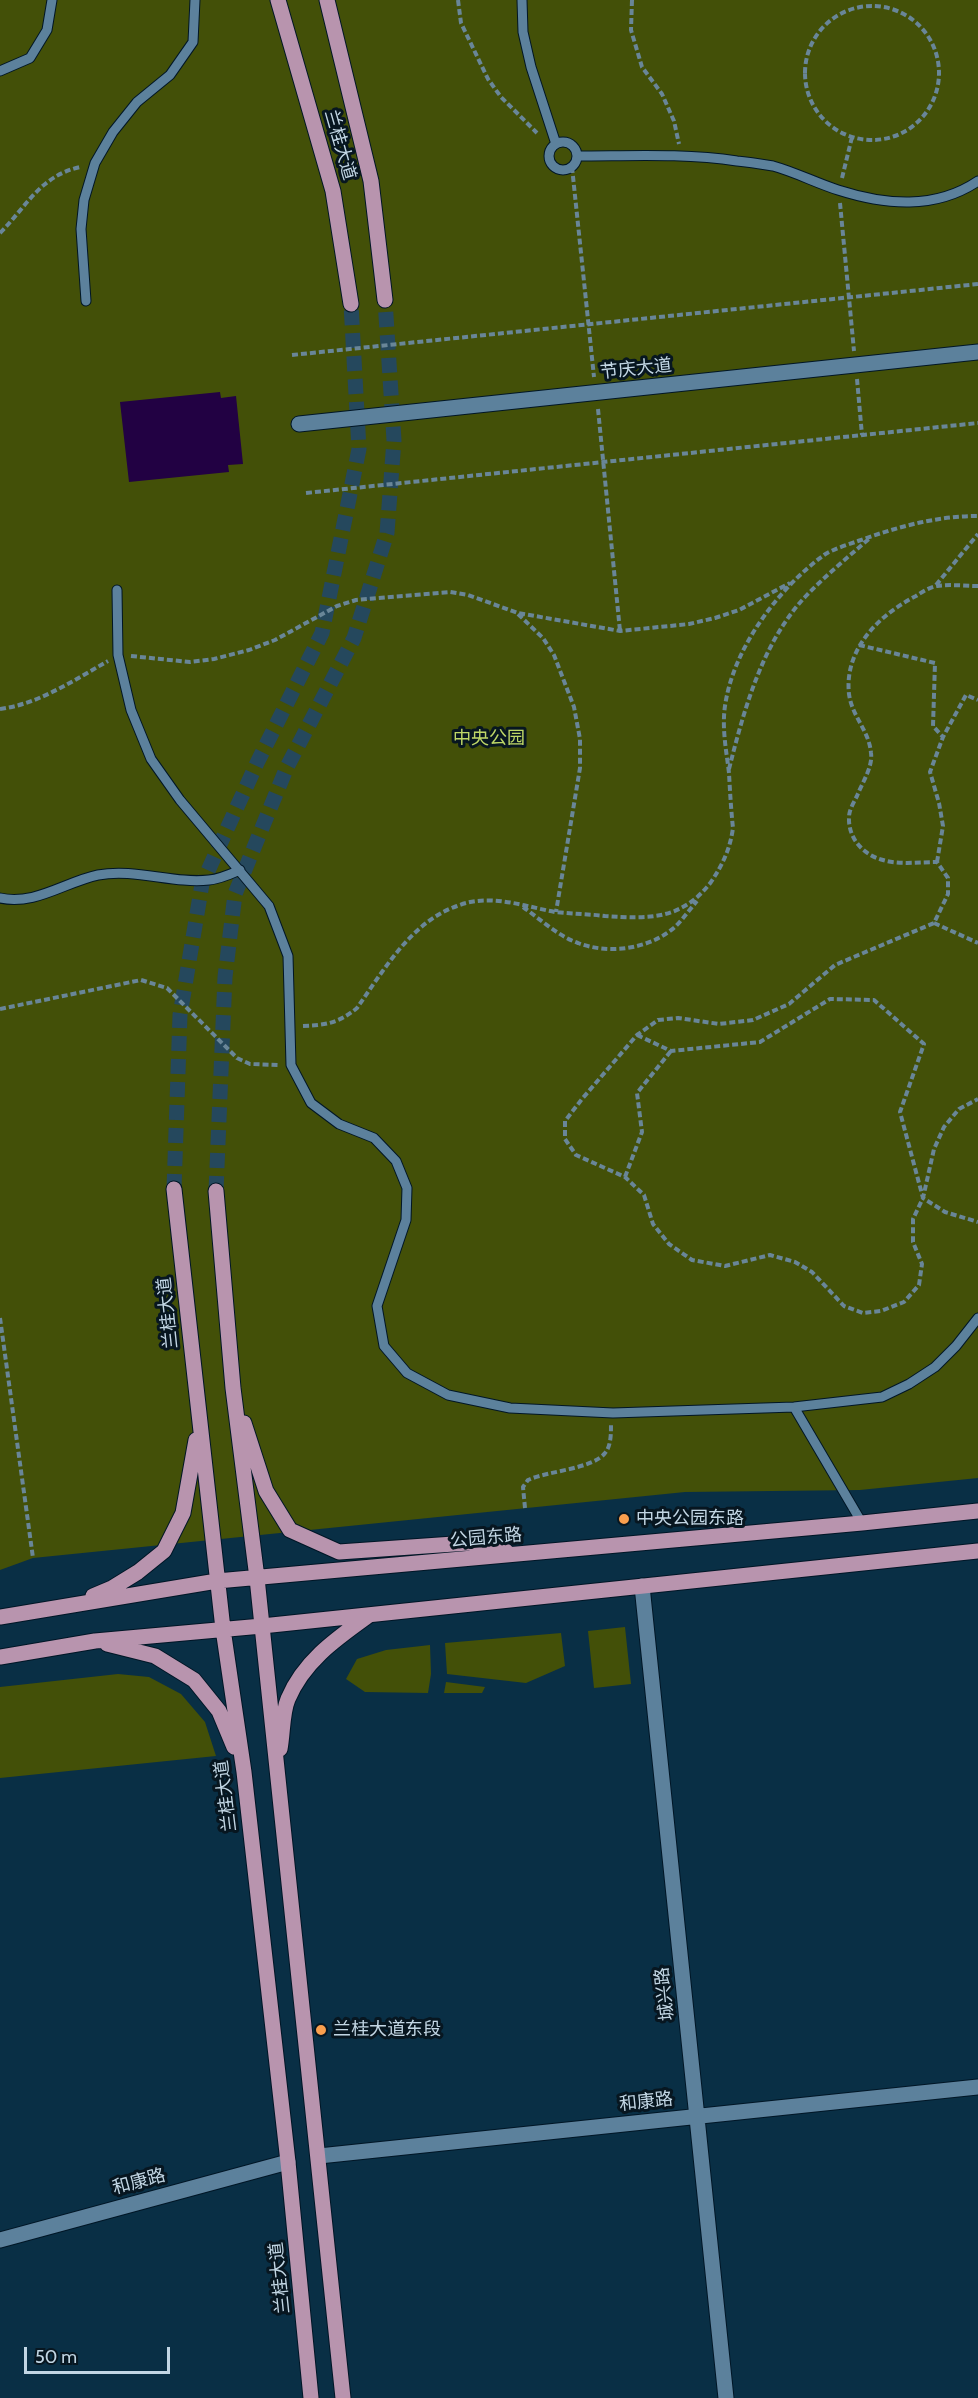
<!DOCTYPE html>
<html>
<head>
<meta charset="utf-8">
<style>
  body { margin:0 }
  #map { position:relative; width:978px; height:2398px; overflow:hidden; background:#092f45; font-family:Cabin,sans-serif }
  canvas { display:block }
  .scale { position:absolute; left:24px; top:2347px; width:146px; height:27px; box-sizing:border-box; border:3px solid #c2d6e4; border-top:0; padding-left:8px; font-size:18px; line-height:21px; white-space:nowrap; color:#c2d6e4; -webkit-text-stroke:4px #071620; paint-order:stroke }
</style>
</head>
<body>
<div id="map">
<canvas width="978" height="2398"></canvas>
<div class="scale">50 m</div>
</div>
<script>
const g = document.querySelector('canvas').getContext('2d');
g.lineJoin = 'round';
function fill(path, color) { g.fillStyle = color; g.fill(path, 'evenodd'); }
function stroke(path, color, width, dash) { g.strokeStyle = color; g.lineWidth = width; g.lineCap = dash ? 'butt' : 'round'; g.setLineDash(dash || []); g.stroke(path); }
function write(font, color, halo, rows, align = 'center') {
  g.font = font + ' Cabin,"Noto Sans SC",sans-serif'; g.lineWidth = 6; g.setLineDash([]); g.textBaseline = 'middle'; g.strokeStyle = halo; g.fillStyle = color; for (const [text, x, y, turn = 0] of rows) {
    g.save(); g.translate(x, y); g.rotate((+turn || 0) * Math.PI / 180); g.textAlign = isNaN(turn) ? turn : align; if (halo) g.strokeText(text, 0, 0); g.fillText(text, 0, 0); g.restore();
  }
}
const green = new Path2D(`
  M0 0H978V1478L860 1490 685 1492 33 1558 0 1570Z
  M625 1627 631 1684 594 1688 588 1631Z
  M561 1633 565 1666 526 1683 447 1674 445 1643Z
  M430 1645 431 1674 428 1693 365 1692 346 1679 357 1659 386 1650Z
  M118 1674 149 1677 181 1694 205 1722 216 1756 0 1778V1687Z
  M446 1682 485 1687 482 1693H444Z`);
const water = new Path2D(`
  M220 392 221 398 236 396 243 464 228 465 229 472 129 482 120 402Z`);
const primaryTunnel = new Path2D(`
  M174 1189 180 1015 202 884 257 763 322 633 359 449 351 304
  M216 1191 225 977 235 894 287 767 354 638 387 533 394 440 385 300`);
const path = new Path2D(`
  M458 0 461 23 488 79 501 97 537 133
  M632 0 631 30 642 67 662 94 674 121 679 144
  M805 73a67 67 0 1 1 134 0a67 67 0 1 1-134 0Z
  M572 167 594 377
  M842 178 852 137
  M840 203 854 351
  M0 233C27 206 40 176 80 167
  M292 355 978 284
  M857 379 862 435
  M598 409 620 631
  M306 493 978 423
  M936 585 978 534
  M978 586C965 586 950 584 937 586 930 587 922 592 916 596 879 615 844 649 849 694 852 717 869 730 871 753 873 767 862 783 857 796 854 802 849 810 849 817 848 838 863 855 883 860 899 865 920 862 937 862L948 878V894L934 923 835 965 789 1004 753 1020 719 1024 678 1018 658 1020 637 1035 582 1099 565 1121V1139L576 1155 625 1177 644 1195 653 1224 669 1244 692 1260 725 1266 770 1255 795 1262 812 1272 844 1306 863 1313 881 1311 904 1302 919 1285 922 1264 913 1242V1219L923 1198 934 1149 944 1127 959 1109 978 1099
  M518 614 543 638 554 655 574 707 580 739V768L556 912
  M859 645 935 663 933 726 943 737
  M131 656 190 662 214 659 249 650 275 640 337 606 356 600 450 592 468 595 518 613 620 631 689 624 715 618 739 610 790 583
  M0 709C39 704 74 680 108 661
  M729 769C744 710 762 643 805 597 825 576 848 557 870 538
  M937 862 943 826 939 803 930 772 943 737 966 695 978 700
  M523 907C540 919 558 936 578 943 609 955 651 949 676 926 683 919 690 909 697 901
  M934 923 978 943
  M0 1009 141 980 167 988 237 1058 250 1064 278 1065
  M303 1026C326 1025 339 1023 357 1008 384 970 411 922 457 906 489 893 523 906 555 912 572 914 589 914 605 916 649 919 682 920 711 882 723 864 730 849 733 828 731 810 730 791 729 773 726 748 721 725 726 700 736 645 779 588 824 555 833 549 847 545 858 541 897 527 936 516 978 516
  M637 1035 671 1051 760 1042 830 999 874 1000 924 1044 900 1112 923 1198 945 1212 978 1222
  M625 1177 642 1132 637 1093 671 1051
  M0 1318 33 1558
  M525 1508 523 1487 528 1480C547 1471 593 1469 605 1453 611 1446 611 1434 611 1425`);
const service = new Path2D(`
  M522 0 523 32 531 67 556 144
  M0 71 30 58 47 30 52 0
  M549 156a14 14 0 1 1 28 0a14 14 0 1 1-28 0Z
  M577 156C630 156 684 153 737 161 749 162 761 164 773 166 795 172 816 183 838 190 885 205 935 210 978 181
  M86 301 81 229 84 200 95 163 113 132 137 102 170 75 193 42 195 0
  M117 590 118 655 131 710 151 759 180 800 269 906 288 956 291 1065 311 1103 339 1124 374 1138 396 1161 407 1188 406 1220 377 1306 384 1346 407 1373 448 1395 510 1408 613 1413 794 1407 882 1397 909 1384 935 1367 956 1346 978 1318
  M0 898C34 906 65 882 98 875 135 868 173 884 209 880 220 879 231 874 240 870
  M794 1407 862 1523`);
const pedestrian = new Path2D(`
  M299 424 978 352`);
const tertiary = new Path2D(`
  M642 1586 726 2398
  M319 2156 978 2087
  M0 2240 288 2162`);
const primary = new Path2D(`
  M278 0 333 191 351 304
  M327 0 371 181 385 300
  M174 1189 223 1629 244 1772 288 2162 311 2398
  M216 1191 233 1388 257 1578 343 2398
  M244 1423 266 1491 290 1530 339 1552 468 1543 506 1551
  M93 1596 112 1588 138 1572 164 1551 183 1513 196 1440
  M0 1617 217 1581 862 1523 978 1511
  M107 1644 155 1656 194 1680 219 1711 234 1747
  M0 1657 95 1641 262 1626 978 1551
  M280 1749C283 1734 282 1713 288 1699 304 1661 336 1639 368 1616`);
const markers = [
  [624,1519,6,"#fa9f4e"],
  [321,2030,6,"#fa9f4e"]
];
const streetNames = [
  ["兰桂大道",340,145,74],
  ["节庆大道",636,369,-6],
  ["兰桂大道",168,1313,-96],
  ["公园东路",486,1538,-5],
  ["兰桂大道",226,1796,-97],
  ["城兴路",665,1994,-96],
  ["和康路",646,2102,-6],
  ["和康路",139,2182,-15],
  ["兰桂大道",280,2278,-96]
];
const parkNames = [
  ["中央公园",489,739]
];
const poiNames = [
  ["中央公园东路",636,1519],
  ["兰桂大道东段",333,2030]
];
fill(green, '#435008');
fill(water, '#220143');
stroke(primaryTunnel, '#25485d', 15, [15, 8]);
stroke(service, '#001626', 11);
stroke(pedestrian, '#001626', 17);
stroke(tertiary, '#001626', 17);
stroke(primary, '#001626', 17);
stroke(path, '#698698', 4, [6, 3]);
stroke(service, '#5c819c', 9);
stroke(pedestrian, '#5c819c', 15);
stroke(tertiary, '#5c819c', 15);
stroke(primary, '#b894ae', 15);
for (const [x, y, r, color] of markers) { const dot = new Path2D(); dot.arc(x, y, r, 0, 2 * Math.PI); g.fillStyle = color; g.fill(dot); stroke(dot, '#071620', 2); }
write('18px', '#c2d6e4', '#071620', streetNames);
write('18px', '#bed767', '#071620', parkNames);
write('18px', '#c2d6e4', '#071620', poiNames, 'left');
</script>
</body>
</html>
